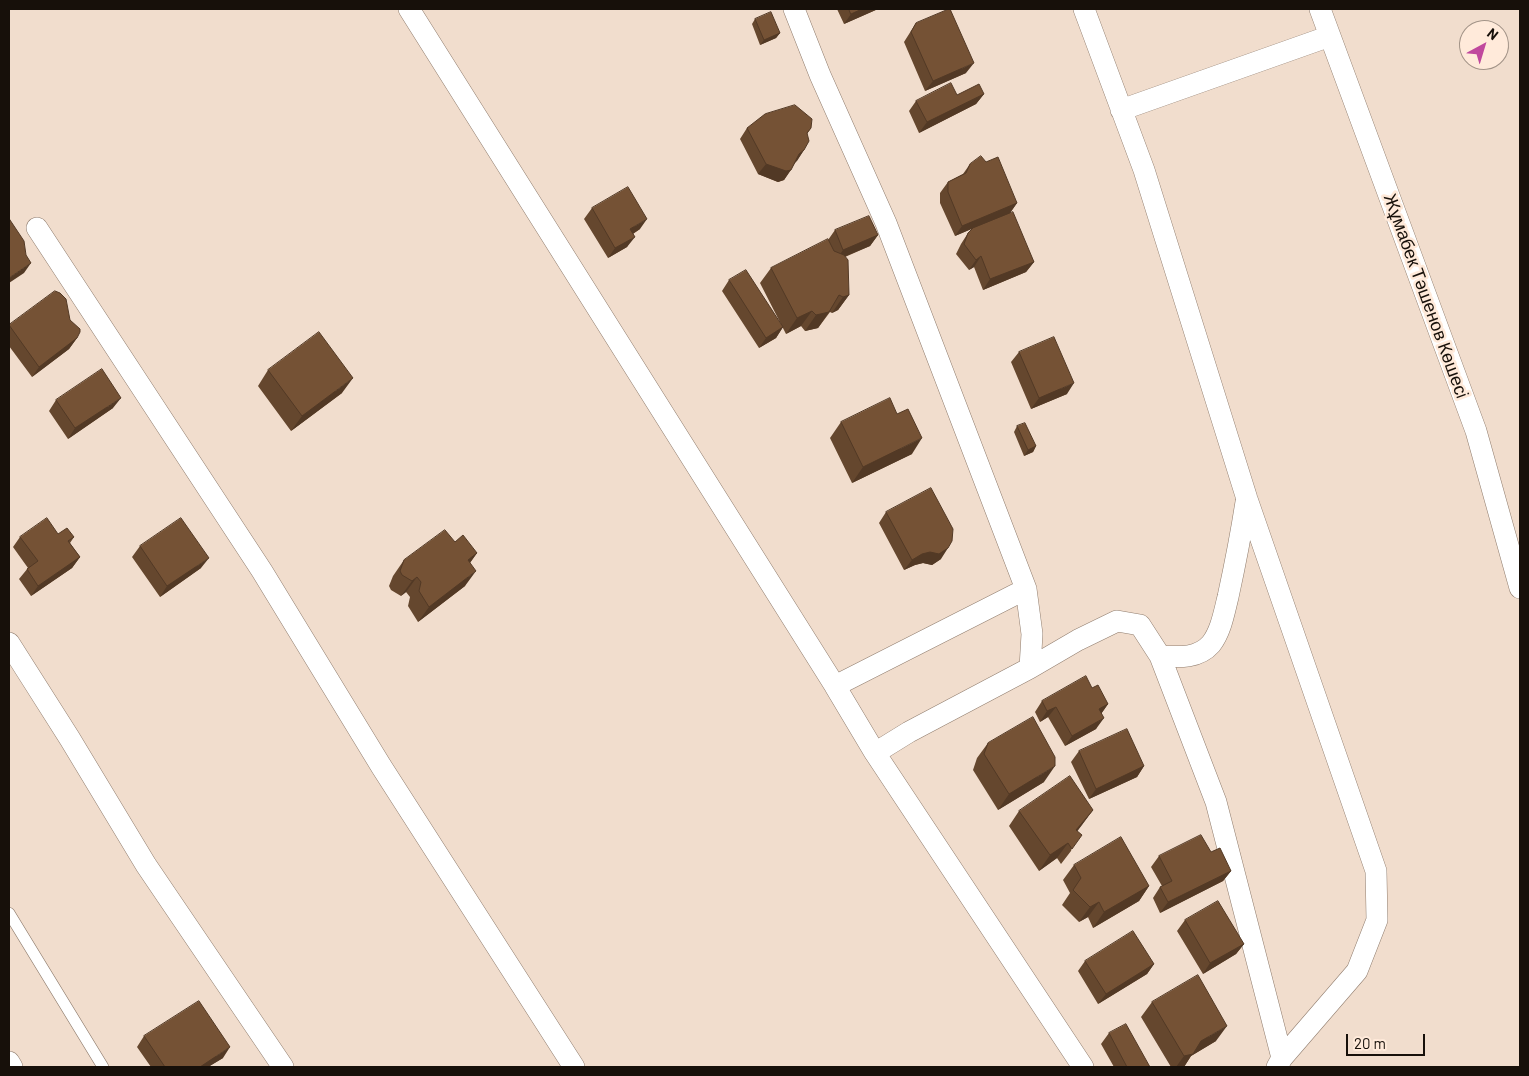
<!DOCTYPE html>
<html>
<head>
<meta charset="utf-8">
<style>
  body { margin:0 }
  #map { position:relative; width:1529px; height:1076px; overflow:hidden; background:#f1ddcd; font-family:Barlow,sans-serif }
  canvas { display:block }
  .frame { position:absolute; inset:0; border:10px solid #17100a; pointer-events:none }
  .north { position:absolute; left:1459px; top:20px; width:50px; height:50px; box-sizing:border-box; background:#ffeada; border:1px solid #a29387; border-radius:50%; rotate:39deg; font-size:14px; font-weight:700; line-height:20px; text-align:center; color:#17100a }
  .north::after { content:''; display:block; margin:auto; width:18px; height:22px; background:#c0489d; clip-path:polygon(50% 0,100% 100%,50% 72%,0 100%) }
  .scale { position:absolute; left:1346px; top:1034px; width:79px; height:22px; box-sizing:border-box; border:2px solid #17100a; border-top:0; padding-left:6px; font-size:15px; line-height:18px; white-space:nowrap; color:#17100a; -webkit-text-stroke:4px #ffeada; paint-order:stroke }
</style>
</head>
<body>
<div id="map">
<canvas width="1529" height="1076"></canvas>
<div class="frame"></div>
<div class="north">N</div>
<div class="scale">20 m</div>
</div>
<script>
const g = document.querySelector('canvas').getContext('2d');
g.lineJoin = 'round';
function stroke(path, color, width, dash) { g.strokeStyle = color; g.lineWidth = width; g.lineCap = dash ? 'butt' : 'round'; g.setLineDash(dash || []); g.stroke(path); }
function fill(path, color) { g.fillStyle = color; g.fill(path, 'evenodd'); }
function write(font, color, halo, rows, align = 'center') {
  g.font = font + ' Barlow,sans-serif'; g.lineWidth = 5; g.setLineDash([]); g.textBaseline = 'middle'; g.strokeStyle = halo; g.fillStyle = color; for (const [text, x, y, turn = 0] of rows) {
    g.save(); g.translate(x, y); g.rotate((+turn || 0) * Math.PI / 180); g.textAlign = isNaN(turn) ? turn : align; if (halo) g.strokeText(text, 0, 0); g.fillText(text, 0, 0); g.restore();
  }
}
const lane = new Path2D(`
  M9 913 103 1067`);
const street = new Path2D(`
  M409 9 835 686 875 753 1083 1067
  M794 9 820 75 886 223 1026 589 1032 634 1030 668 909 732 875 753
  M1084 9 1144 170 1247 499 1376 871 1377 920 1357 971 1282 1058
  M1320 9 1476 431 1520 588
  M1121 110 1330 36
  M37 228 262 571 381 766 574 1067
  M9 643 70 739 146 865 283 1067
  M1160 656C1178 657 1198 659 1211 644 1221 631 1224 613 1228 597 1235 565 1241 534 1246 502
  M1030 668 1078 640 1117 621 1140 625 1160 656 1216 802 1282 1058 1277 1067
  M835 686 1026 589
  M9 1062 12 1067`);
const wall = new Path2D(`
  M837 9H878L844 24Z
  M755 19 780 33 776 38 760 45 752 24Z
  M916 23 966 73 925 91 904 42Z
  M984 94 976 104 919 133 909 111 916 101 957 95Z
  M747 128H811L807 134 804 150 795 163 784 180 778 182 758 174 740 139Z
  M970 164 1017 203 1010 213 1034 262 1026 272 983 290 974 267 969 270 956 254 961 244 968 233 973 228 955 236 940 203V193L948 182 963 174Z
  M592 208 640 229 633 234 627 247 608 258 584 219Z
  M835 230 878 235 870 246 845 257 849 295 838 310 832 313 830 312 818 328 805 331 801 326 786 334 760 283 771 268 828 240Z
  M729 280 783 327 776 338 759 348 722 291Z
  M70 320 77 338 69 349 32 377 9 346V325Z
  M1019 352 1067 394 1031 409 1011 362Z
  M268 370 342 393 291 431 258 386Z
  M56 400 113 408 68 439 49 411Z
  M841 422 912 454 852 483 830 438Z
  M1017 426 1036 446 1033 452 1024 456 1014 432Z
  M886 512 941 559 932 565 923 563 915 565 904 570 879 523Z
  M58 534 74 537 70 543 80 557 72 568 31 596 19 579 28 568 13 547 20 537Z
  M455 542 477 553 470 563 465 586 418 622 408 606 410 597 406 592 401 596 391 590 389 586 393 576 404 560Z
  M140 546 201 568 160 597 132 557Z
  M1092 688 1108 704 1101 714 1096 729 1065 746 1048 717 1040 722 1035 712 1042 701Z
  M988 743 1044 782 998 810 973 770 977 758Z
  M1079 751 1144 766 1137 777 1089 799 1071 762Z
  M1093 810 1077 831 1071 851 1061 864 1057 858 1039 871 1009 826 1019 811Z
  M1211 852 1231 871 1223 881 1160 913 1153 898 1160 887 1162 886 1151 867 1159 856Z
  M1074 865 1149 886 1139 901 1093 928 1088 917 1079 922 1062 905 1070 893 1063 880Z
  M1185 920 1244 944 1236 954 1203 974 1177 931Z
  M1085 961 1154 964 1147 974 1098 1004 1078 971Z
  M1152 1002 1216 1041 1191 1056 1184 1067H1171L1141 1017Z
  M1109 1033 1150 1067H1114L1101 1044Z
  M144 1036 223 1058 208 1067H151L137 1047Z`);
const shadedWall = new Path2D(`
  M862 9H878L844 24 851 14Z
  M780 33 776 38 760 45 764 40Z
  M974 63 966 73 925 91 933 81Z
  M984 94 976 104 919 133 927 122Z
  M804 150 797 161 792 165 799 154Z
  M766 164 791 170 784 180 778 182 758 174Z
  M1017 203 1010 213 955 236 962 226Z
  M647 219 640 229 623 240 630 229Z
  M878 235 870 246 836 260 843 250Z
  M635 237 627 247 608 258 615 248Z
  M981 256 974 267 969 270 976 260Z
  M1034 262 1026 272 983 290 990 279Z
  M31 263 24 273 9 283V278Z
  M849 295 838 310 832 313 843 297Z
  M812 311 801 326 786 334 797 318Z
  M829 312 818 328 805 331 816 315Z
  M783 327 776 338 759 348 766 338Z
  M77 338 69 349 32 377 39 367Z
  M353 378 342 393 291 431 302 416Z
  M1074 383 1067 394 1031 409 1039 398Z
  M121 398 113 408 68 439 75 428Z
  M922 438 912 454 852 483 863 467Z
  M1036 446 1033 452 1024 456 1028 450Z
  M948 548 941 559 932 565 923 563 915 565 904 570 912 560 922 554Z
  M477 553 466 568 468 560Z
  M80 557 72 568 31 596 38 586Z
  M209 558 201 568 160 597 167 586Z
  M476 571 465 586 418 622 429 607Z
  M417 577 406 592 401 596 412 581Z
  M1108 704 1101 714 1099 709Z
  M1056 707 1048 717 1040 722 1047 711Z
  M1104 718 1096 729 1065 746 1072 736Z
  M1055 766 1044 782 998 810 1009 794Z
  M1144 766 1137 777 1089 799 1096 789Z
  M1093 810 1082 825 1066 846 1076 830Z
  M1068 843 1057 858 1039 871 1050 855Z
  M1231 871 1223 881 1160 913 1168 902Z
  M1149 886 1139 901 1093 928 1104 912Z
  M1099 902 1088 917 1079 922 1090 907Z
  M1244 944 1236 954 1203 974 1210 963Z
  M1154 964 1147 974 1098 1004 1106 994Z
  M1227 1026 1216 1041 1191 1056 1184 1067H1176L1184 1056 1201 1041Z
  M230 1047 223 1058 208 1067H200Z`);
const building = new Path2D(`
  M849 9H862L851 14Z
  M949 9H950L974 63 933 81 911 32 916 23Z
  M771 12 780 33 764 40 755 19Z
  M951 83 957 95 979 84 984 94 927 122 916 101Z
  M795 105 812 119 811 128 807 133 809 141 804 150 799 154 791 170 786 171 766 164 747 128 765 114Z
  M981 156 986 162 998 157 1017 203 962 226 948 192V182L966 173 970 164Z
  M628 187 647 219 630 229 635 237 615 248 592 208Z
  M1013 212 1034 262 990 279 981 256 976 260 964 244 968 233 973 228Z
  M869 216 878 235 843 250 835 230Z
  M10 220 24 241 26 255 31 263 9 278V221Z
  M828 239 834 251 844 255 848 260 849 295 843 297 839 295 829 312 816 315 812 311 797 318 771 268Z
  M746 270 783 327 766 338 729 280Z
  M55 291 60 293 66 299 70 320 80 329V332L77 338 39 367 9 325Z
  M319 332 353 378 302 416 268 370Z
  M1054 337 1074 383 1039 398 1019 352Z
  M102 369 121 398 75 428 56 400Z
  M890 398 897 414 908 409 922 438 863 467 841 422Z
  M1025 423 1036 446 1028 450 1017 426Z
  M931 488 953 529 952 541 948 548 939 554 930 552 922 554 912 560 886 512Z
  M47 518 58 534 67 528 74 537 68 541 80 557 38 586 27 569 38 561 20 537Z
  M181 518 209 558 167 586 140 546Z
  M445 530 455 542 463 535 477 553 468 560 476 571 429 607 419 591 421 582 417 577 412 581 402 575 400 571 404 560Z
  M1086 676 1092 688 1098 685 1108 704 1099 709 1104 718 1072 736 1056 707 1047 711 1042 701Z
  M1033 717 1055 757V766L1009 794 984 754 988 743Z
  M1127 729 1144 766 1096 789 1079 751Z
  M1070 776 1093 810 1076 830 1082 835 1072 849 1068 843 1050 855 1019 811Z
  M1201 835 1211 852 1220 848 1231 871 1168 902 1160 887 1172 881 1159 856Z
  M1121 837 1149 886 1104 912 1099 902 1090 907 1073 890 1081 878 1074 865Z
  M1218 901 1244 944 1210 963 1185 920Z
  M1133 931 1154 964 1106 994 1085 961Z
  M1198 975 1227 1026 1201 1041 1193 1054 1184 1056 1152 1002Z
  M199 1001 230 1047 200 1067H165L144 1036Z
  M1126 1024 1150 1067H1127L1109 1033Z`);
const streetNames = [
  ["Жұмабек Тәшенов Көшесі",1426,296,70]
];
stroke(lane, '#907d6e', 12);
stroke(street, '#907d6e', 22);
stroke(lane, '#fff', 11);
stroke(street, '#fff', 21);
fill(wall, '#65472e');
fill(shadedWall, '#523925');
fill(building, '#755235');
stroke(building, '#523925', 1);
write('18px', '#17100a', '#ffeada', streetNames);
</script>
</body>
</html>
